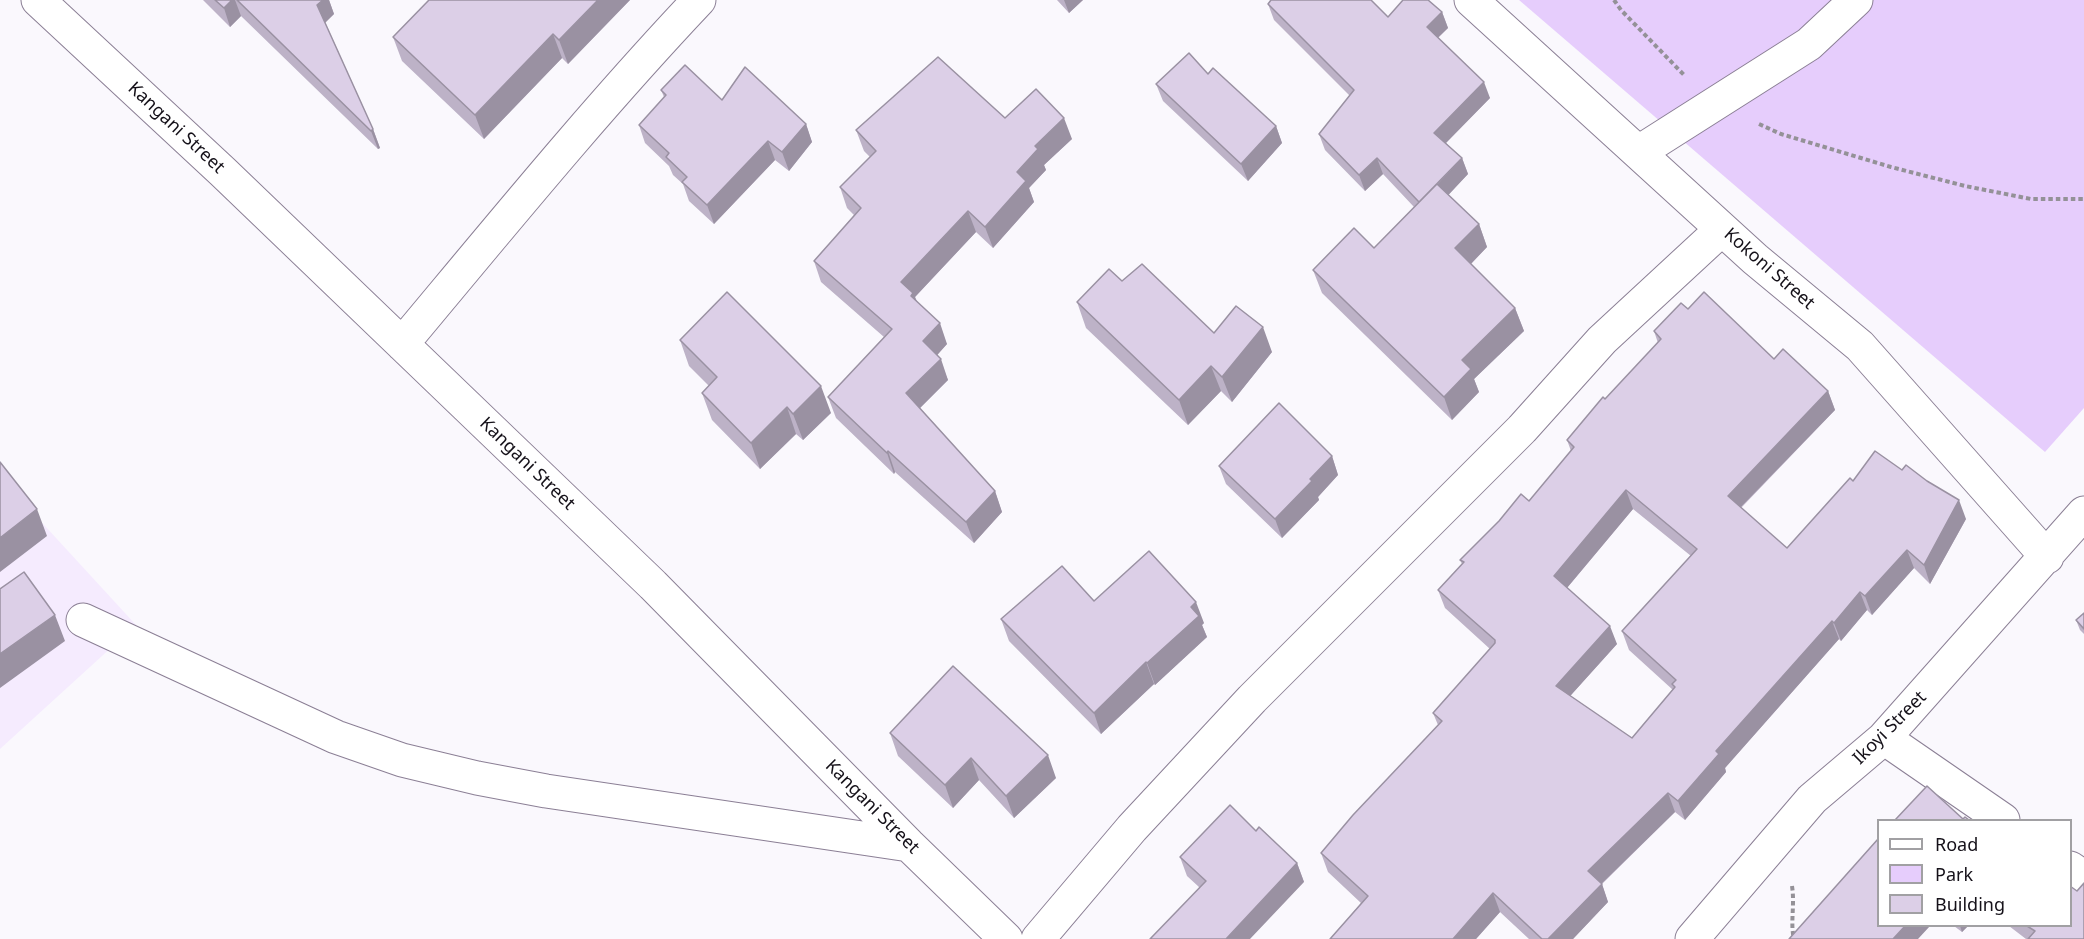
<!DOCTYPE html>
<html>
<head>
<meta charset="utf-8">
<style>
  body { margin:0 }
  #map { position:relative; width:2084px; height:939px; overflow:hidden; background:#faf8fd; font-family:"Noto Sans",sans-serif }
  canvas { display:block }
  .legend { position:absolute; left:1877px; top:819px; width:195px; height:108px; box-sizing:border-box; background:#fff; border:2px solid #a1a0a3; margin:0; padding:8px 10px; list-style:none; font-size:18px; color:#151119 }
  .legend li { display:flex; align-items:center; gap:12px; height:30px }
  .legend b { width:30px; border:2px solid #a1a0a3 }
</style>
</head>
<body>
<div id="map">
<canvas width="2084" height="939"></canvas>
<ul class="legend">
<li><b style="height:8px;background:#fff"></b>Road</li>
<li><b style="height:16px;background:#e6cdfc"></b>Park</li>
<li><b style="height:16px;background:#dccfe7"></b>Building</li>
</ul>
</div>
<script>
const g = document.querySelector('canvas').getContext('2d');
g.lineJoin = 'round';
function fill(path, color) { g.fillStyle = color; g.fill(path, 'evenodd'); }
function stroke(path, color, width, dash) { g.strokeStyle = color; g.lineWidth = width; g.lineCap = dash ? 'butt' : 'round'; g.setLineDash(dash || []); g.stroke(path); }
function write(font, color, halo, rows, align = 'center') {
  g.font = font + ' "Noto Sans",sans-serif'; g.lineWidth = 6; g.setLineDash([]); g.textBaseline = 'middle'; g.strokeStyle = halo; g.fillStyle = color; for (const [text, x, y, turn = 0] of rows) {
    g.save(); g.translate(x, y); g.rotate((+turn || 0) * Math.PI / 180); g.textAlign = isNaN(turn) ? turn : align; if (halo) g.strokeText(text, 0, 0); g.fillText(text, 0, 0); g.restore();
  }
}
const built = new Path2D(`
  M0 477 136 625 0 749Z`);
const green = new Path2D(`
  M1519 0H2084V408L2045 452Z`);
const path = new Path2D(`
  M1614 0 1621 10 1684 75
  M1759 124 1781 134 1891 167 1965 186 2031 199H2084
  M1792 886C1795 905 1790 923 1794 939`);
const minor = new Path2D(`
  M38 0 223 172 653 585 909 845 1006 939
  M1471 0 1755 259 1860 346 2047 557
  M1639 152 1809 44 1856 0
  M402 344C499 228 595 110 699 0
  M83 620 336 737 402 760 477 778 546 791 909 845
  M1884 738 2003 820
  M2070 868 2084 877
  M1038 939 1132 828 1252 699 1522 429 1602 340 1722 229
  M1692 939 1812 799 1884 738 2084 513`);
const wall = new Path2D(`
  M203 0H329L334 14 325 22 373 129 380 148 378 149 241 16 230 27Z
  M429 0H630L568 64 562 58 484 139 402 61 393 37Z
  M1057 0H1083L1069 13Z
  M1268 4 1388 17 1442 12 1448 28 1438 38 1490 98 1446 143 1462 158 1468 174 1448 195 1479 224 1487 247 1471 264 1515 308 1524 331 1474 379 1479 392 1452 420 1322 293 1313 270 1374 248 1414 207 1383 174 1365 191 1325 150 1319 134 1350 96 1274 20Z
  M1208 74 1276 126 1282 143 1248 181 1163 101 1156 84Z
  M661 90 722 100 806 124 812 142 789 171 775 160 714 224 689 201 683 184 673 175 669 166 645 143 639 125 664 97Z
  M1005 118 1072 139 1044 165 1046 170 1029 188 1034 202 993 248 976 232 915 297 917 301 947 344 937 355 948 380 920 408 995 491 1002 512 974 543 895 472 894 474 836 418 828 397 884 337 821 282 814 261 854 215 847 208 840 187 870 157 864 151 856 130Z
  M1122 281 1214 333 1272 352 1232 402 1221 391 1188 425 1086 328 1077 302Z
  M1688 309 1774 359 1828 391 1835 410 1741 508 1787 548 1853 481 1966 519 1930 584 1914 568 1872 615 1867 610 1841 641 1839 639 1725 768 1726 772 1685 820 1675 812 1602 884 1608 902 1573 939H1529L1500 912 1476 939H1330L1361 903 1328 872 1321 853 1438 725 1433 713 1490 649 1445 608 1438 590 1462 564 1460 560 1529 501 1571 451 1567 440 1658 343 1654 331ZM1633 509 1691 556 1622 631 1629 650 1673 690 1632 738 1570 696 1617 644 1567 588Z
  M680 340 831 413 803 440 796 434 760 469 712 420 702 393 709 386 689 366Z
  M1332 456 1338 475 1318 497 1319 500 1282 538 1226 484 1219 466Z
  M1094 601 1204 623 1202 625 1207 637 1155 685 1154 684 1101 734 1009 641 1001 619Z
  M2084 613V634L2080 630 2076 620Z
  M890 733 1056 778 1014 818 979 780 953 808 898 756Z
  M1256 831 1297 863 1304 882 1199 887 1187 876 1180 857Z
  M1954 926H1968L1962 932Z
  M2009 926H2070L2084 939H2026Z`);
const shadedWall = new Path2D(`
  M232 0H235L241 16 230 27 224 8Z
  M323 0H329L334 14 324 24 317 5Z
  M598 0H630L568 64 559 40Z
  M1064 0H1083L1069 13Z
  M1442 12 1448 28 1432 43 1427 27Z
  M553 34 562 58 484 139 475 115Z
  M1484 82 1490 98 1440 149 1434 133Z
  M1064 118 1072 139 1044 165 1046 170 1029 188 1034 202 993 248 985 227 1017 172 1035 146Z
  M806 124 812 142 789 171 782 152Z
  M1276 126 1282 143 1248 181 1241 164Z
  M373 129 380 148 378 149 371 131Z
  M768 141 775 160 714 224 707 205Z
  M1377 158 1383 174 1365 191 1359 175Z
  M1462 158 1468 174 1426 219 1420 203Z
  M968 211 976 232 915 297 921 314 901 282Z
  M1479 224 1487 247 1464 271 1455 248Z
  M1515 308 1524 331 1474 379 1479 392 1452 420 1444 397 1462 360Z
  M940 323 947 344 931 362 923 341Z
  M1263 327 1272 352 1232 402 1222 377Z
  M941 359 948 380 914 414 906 393Z
  M1211 366 1221 391 1188 425 1179 400Z
  M821 386 831 413 803 440 793 414Z
  M1828 391 1835 410 1734 514 1728 496Z
  M787 407 796 434 760 469 751 443Z
  M888 451 895 472 894 474 887 453Z
  M1332 456 1338 475 1318 497 1319 500 1282 538 1275 519 1310 479Z
  M1626 490 1633 509 1561 595 1554 576Z
  M995 491 1002 512 974 543 966 522Z
  M1959 500 1966 519 1930 584 1924 565Z
  M37 509 47 536 0 572V538Z
  M1907 550 1914 568 1872 615 1865 596Z
  M1860 592 1867 610 1841 641 1834 623Z
  M1196 602 1204 623 1202 625 1207 637 1155 685 1147 663 1191 607Z
  M55 615 65 641 0 688V654Z
  M1832 621 1839 639 1725 768 1726 772 1685 820 1678 801 1716 751Z
  M1610 626 1617 644 1563 704 1556 686Z
  M1146 662 1154 684 1101 734 1094 713Z
  M1048 755 1056 778 1014 818 1006 796Z
  M971 758 979 780 953 808 945 785Z
  M1668 793 1675 812 1595 890 1588 871Z
  M1297 863 1304 882 1250 939H1226Z
  M1602 884 1608 902 1573 939H1548Z
  M1493 893 1500 912 1476 939H1453Z
  M1905 926H1930L1918 939H1893Z
  M1960 926H1968L1962 932Z`);
const building = new Path2D(`
  M215 0H232L224 8Z
  M237 0H323L317 5 373 129 371 131Z
  M429 0H598L559 40 553 34 475 115 393 37Z
  M1271 0H1371L1388 17 1403 0H1428L1442 12 1427 27 1484 82 1434 133 1462 158 1419 202 1377 158 1359 175 1319 134 1354 90 1268 4Z
  M1189 53 1208 74 1213 68 1276 126 1241 164 1156 84Z
  M938 57 1005 118 1036 89 1064 118 1035 146 1038 149 1017 172 1026 181 985 227 968 211 901 282 913 293 911 296 940 323 923 341 941 359 906 393 995 491 966 522 888 451 887 453 828 397 892 329 814 261 861 208 840 187 876 151 856 130Z
  M685 65 722 100 745 67 806 124 782 152 768 141 707 205 682 182 687 177 666 157 669 153 639 125 666 95 661 90Z
  M1437 184 1479 224 1455 248 1515 308 1462 360 1471 369 1444 397 1313 270 1354 228 1374 248Z
  M1142 264 1214 333 1236 306 1263 327 1222 377 1211 366 1179 400 1077 302 1109 269 1122 281Z
  M727 292 821 386 793 414 787 407 751 443 702 393 717 377 680 340Z
  M1704 292 1774 359 1783 349 1828 391 1728 496 1787 548 1850 478 1853 481 1875 451 1902 470 1906 465 1927 481 1959 500 1924 565 1907 550 1865 596 1860 592 1834 623 1832 621 1716 751 1719 754 1678 801 1668 793 1588 871 1602 884 1548 939H1542L1493 893 1453 939H1330L1368 896 1321 853 1353 815 1442 721 1433 713 1495 643V640L1438 590 1464 562 1460 560 1499 521 1521 494 1529 501 1574 447 1567 440 1603 397 1605 399 1661 339 1654 331 1681 303 1688 309ZM1626 490 1697 549 1622 631 1676 680 1672 684 1675 687 1632 738 1556 686 1610 626 1554 576Z
  M1279 403 1332 456 1310 479 1312 481 1275 519 1219 466Z
  M0 462 37 509 0 538Z
  M1149 551 1196 602 1191 607 1199 616 1147 663 1146 662 1094 713 1001 619 1062 566 1094 601Z
  M24 572 55 615 0 654V589Z
  M2084 613V629L2076 620Z
  M953 666 1048 755 1006 796 971 758 945 785 890 733Z
  M1927 786 1963 819 1965 817 1969 820H1895Z
  M1230 805 1256 831 1259 827 1297 863 1226 939H1150L1206 881 1180 857Z
  M1878 839V926H1905L1893 939H1789Z
  M2084 883V939H2028L2035 931 2027 926H2070V886L2077 891Z`);
const streetNames = [
  ["Kangani Street",176,128,43],
  ["Kokoni Street",1769,269,41],
  ["Kangani Street",527,464,44],
  ["Ikoyi Street",1890,728,-45],
  ["Kangani Street",872,807,45]
];
fill(built, '#f5ebfe');
fill(green, '#e6cdfc');
stroke(minor, '#8b7f95', 35);
stroke(path, '#949197', 4, [4.5, 3]);
stroke(minor, '#fff', 33);
fill(wall, '#bdb2c7');
fill(shadedWall, '#9a91a2');
fill(building, '#dccfe7');
stroke(building, '#9a91a2', 1.5);
write('18px', '#151119', '#fff', streetNames);
</script>
</body>
</html>
